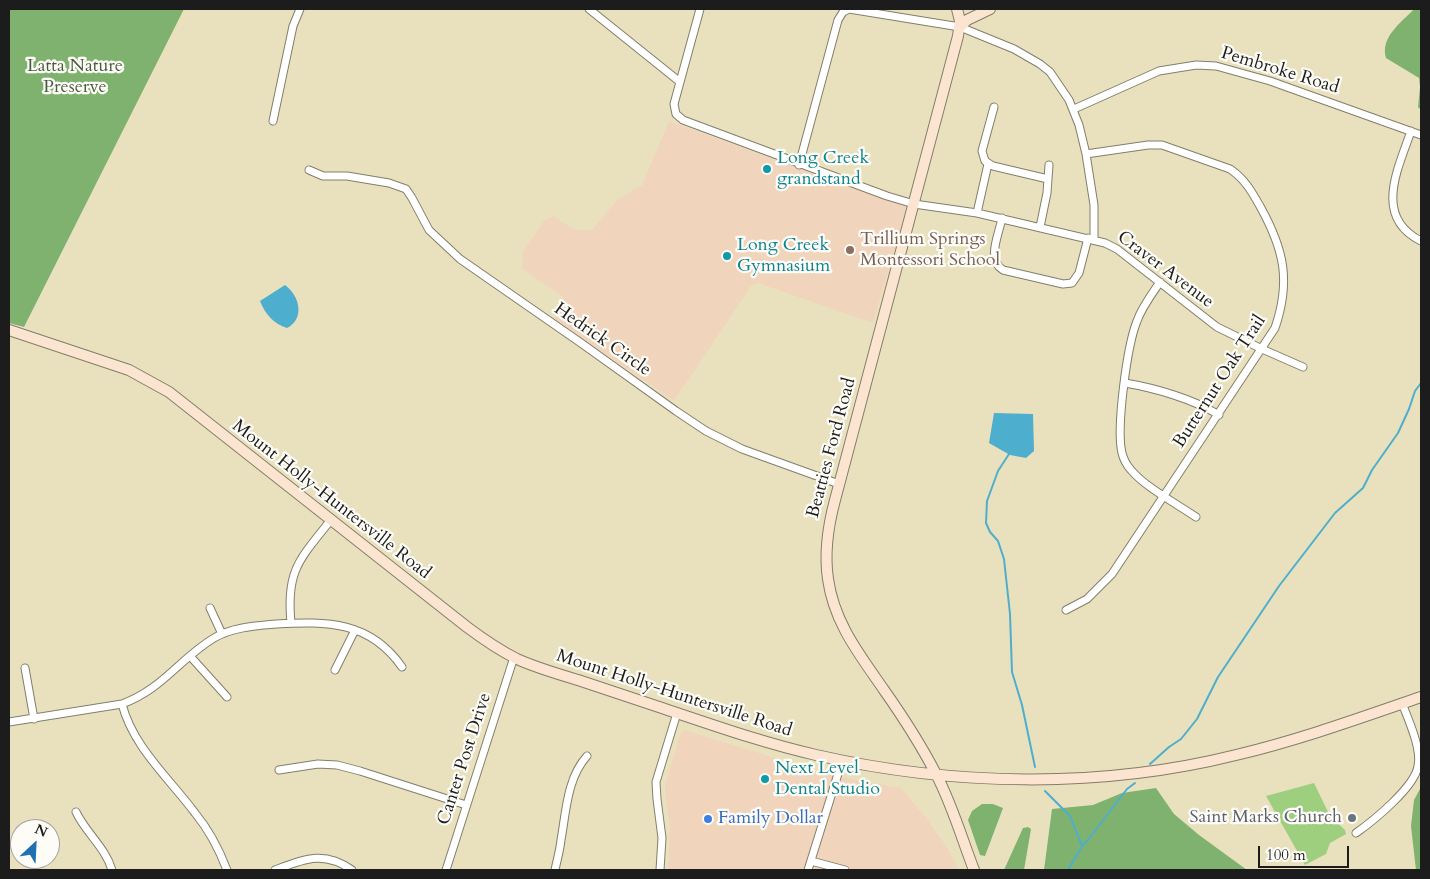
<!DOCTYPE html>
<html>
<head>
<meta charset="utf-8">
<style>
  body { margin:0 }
  #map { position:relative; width:1430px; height:879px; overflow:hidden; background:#e9e1bd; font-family:Cardo,serif }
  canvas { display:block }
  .frame { position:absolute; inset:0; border:10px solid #1c1c1c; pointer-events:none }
  .north { position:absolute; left:10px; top:819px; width:50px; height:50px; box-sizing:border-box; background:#fdfcf7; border:1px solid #a3a29f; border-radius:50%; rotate:25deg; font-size:14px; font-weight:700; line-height:20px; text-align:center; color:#1c1c1c }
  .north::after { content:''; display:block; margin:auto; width:18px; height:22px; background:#1f6fb2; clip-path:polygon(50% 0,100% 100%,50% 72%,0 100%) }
  .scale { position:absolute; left:1258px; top:846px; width:91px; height:22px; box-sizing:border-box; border:2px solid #1c1c1c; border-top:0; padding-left:6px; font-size:15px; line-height:18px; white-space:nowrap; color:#1c1c1c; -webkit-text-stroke:4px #fdfcf7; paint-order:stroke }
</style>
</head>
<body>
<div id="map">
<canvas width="1430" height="879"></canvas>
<div class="frame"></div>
<div class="north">N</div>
<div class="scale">100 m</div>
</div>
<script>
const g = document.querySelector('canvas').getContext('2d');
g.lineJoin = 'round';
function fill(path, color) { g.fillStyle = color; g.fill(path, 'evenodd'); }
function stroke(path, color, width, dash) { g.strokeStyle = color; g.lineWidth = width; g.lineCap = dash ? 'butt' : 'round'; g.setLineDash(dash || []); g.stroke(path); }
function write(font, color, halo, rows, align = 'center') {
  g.font = font + ' Cardo,serif'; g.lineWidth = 4.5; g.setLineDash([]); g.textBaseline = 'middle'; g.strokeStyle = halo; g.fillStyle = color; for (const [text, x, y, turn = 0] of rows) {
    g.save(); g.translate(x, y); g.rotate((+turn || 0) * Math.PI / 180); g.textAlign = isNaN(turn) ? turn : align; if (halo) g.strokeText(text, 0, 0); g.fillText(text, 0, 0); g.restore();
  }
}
const built = new Path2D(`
  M669 121 837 182 908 205 873 323 758 283 751 286 674 401 554 319 564 305 563 297 522 269 523 251 544 221 553 216 575 230H592L617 200 642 185Z
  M684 730 831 775 901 788 927 819 948 849 959 870H668L670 827 665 795V784L681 732Z`);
const green = new Path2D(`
  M1314 783 1330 816 1345 830 1346 834 1330 843 1326 854 1305 865 1266 796Z`);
const forest = new Path2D(`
  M9 9H184L24 327 9 323Z
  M1414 9H1421V110L1418 107 1420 87 1419 78 1386 58C1380 37 1401 23 1414 9Z
  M1421 787V870H1416L1411 826 1414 800Z
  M1156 788 1174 814 1199 835 1247 870H1044L1052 809 1093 805 1122 793Z
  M982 804H993L1003 808 985 856 980 855 968 820 972 811Z
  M1028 827 1031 829 1024 870H1004L1023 828Z`);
const water = new Path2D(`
  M285 285C300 296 305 319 287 328 274 324 265 314 260 301Z
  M994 413 1033 414 1034 451 1026 458 1010 455 989 443Z`);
const stream = new Path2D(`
  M1009 454 998 471 987 501 986 523 990 532 998 541 1004 559 1010 614 1012 672 1022 705 1035 767
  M1150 764 1169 747 1181 739 1197 719 1218 677 1279 586 1335 513 1363 488 1372 470 1398 433 1409 409 1415 391 1421 383
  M1045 791 1070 816 1082 846
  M1068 870 1082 846 1088 840 1127 789 1135 783`);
const minor = new Path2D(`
  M589 9 680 82
  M700 9 674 104 676 114 683 120 887 196 914 204 977 213 1105 243 1117 249 1217 327 1262 349 1303 367
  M994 107 982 151 985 161 993 166 1048 179
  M1074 109 1159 71 1196 65 1216 66 1270 81 1421 135
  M273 121 293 26 300 9
  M1411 131C1398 169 1373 217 1421 241
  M799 165 838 20 843 12 849 9 960 27 1014 49 1040 64 1050 72 1069 100 1079 125 1086 154 1094 205V240
  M309 170 323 176H347L389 183 406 189 412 198 429 230 460 259 581 343 676 411 706 431 742 449 839 484
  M977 213 988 164
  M1002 218C999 234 986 260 1003 270L1063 284 1072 283 1079 273 1088 238
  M1040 227 1047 193 1049 165
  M1160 282C1152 294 1142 307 1137 321 1127 346 1116 428 1122 453 1123 458 1127 466 1131 470 1145 487 1177 504 1196 517
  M1125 383C1155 388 1193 399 1219 415
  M210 608 222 634
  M1066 610 1087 599 1112 574 1275 328C1291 281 1284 250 1261 208 1252 192 1245 179 1230 169L1162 145H1148L1086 154
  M291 623C286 571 299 560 330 521
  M190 656 227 697
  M25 668 34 719
  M335 670 355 630
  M122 704C133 747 169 778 195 813 209 830 219 849 227 870
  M9 722 122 704C163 689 179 659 214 638 233 627 255 626 276 624 327 621 370 621 402 667
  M279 770 318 764 337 765 360 771 466 805
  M76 812C86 833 105 847 112 870
  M1356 833C1373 821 1415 787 1418 766 1422 749 1408 719 1402 703
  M811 861 845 870
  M275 870C304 859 324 850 352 870
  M446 870 514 657
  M555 870C557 860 560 850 561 840 566 812 567 778 587 756
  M660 870 662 838 657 799 656 782 677 713
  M808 870 842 761`);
const secondary = new Path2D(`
  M957 9 960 21 958 36 835 500C828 526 824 552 828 579 834 623 860 655 884 690 903 717 921 745 936 774 952 804 962 839 974 870
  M960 27 967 20 990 9
  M9 330 129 370 169 392 467 627C483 639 499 650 517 659 537 668 558 674 578 680 605 689 632 698 659 707 710 724 763 743 816 755 952 786 1100 789 1236 755 1299 740 1360 718 1421 697`);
const markers = [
  [767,169,5,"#0f9aa8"],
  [850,250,5,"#8d6e63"],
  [727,256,5,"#0f9aa8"],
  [765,779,5,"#0f9aa8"],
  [1352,818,5,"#6b7280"],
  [708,819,5,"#3f7fe0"]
];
const parkNames = [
  ["Latta Nature",75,67],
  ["Preserve",75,88]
];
const streetNames = [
  ["Pembroke Road",1280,71,17],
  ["Craver Avenue",1165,270,37],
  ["Hedrick Circle",602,340,35],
  ["Butternut Oak Trail",1220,382,-57],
  ["Beatties Ford Road",832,448,-75],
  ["Mount Holly-Huntersville Road",331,500,38],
  ["Mount Holly-Huntersville Road",674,694,18],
  ["Canter Post Drive",465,759,-72]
];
const cultureNames = [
  ["Long Creek",777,159],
  ["grandstand",777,180],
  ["Long Creek",737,246],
  ["Gymnasium",737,267],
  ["Next Level",775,769],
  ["Dental Studio",775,790]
];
const educationNames = [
  ["Trillium Springs",860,240],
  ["Montessori School",860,261]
];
const worshipNames = [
  ["Saint Marks Church",1342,818]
];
const shopNames = [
  ["Family Dollar",718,819]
];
fill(built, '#f0d5bc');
fill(green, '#9dcf7f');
fill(forest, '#7eb26e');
fill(water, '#4eaecd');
stroke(stream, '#4eaecd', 2);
stroke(minor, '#827e6c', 9);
stroke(secondary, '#827e6c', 12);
stroke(minor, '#fff', 7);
stroke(secondary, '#fce5d0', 10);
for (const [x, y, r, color] of markers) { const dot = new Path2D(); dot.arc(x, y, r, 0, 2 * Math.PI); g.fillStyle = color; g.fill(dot); stroke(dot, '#fdfcf7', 2); }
write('18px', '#495b3f', '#fdfcf7', parkNames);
write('18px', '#1c1c1c', '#fdfcf7', streetNames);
write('18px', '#0d838f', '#fdfcf7', cultureNames, 'left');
write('18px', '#785e54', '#fdfcf7', educationNames, 'left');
write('18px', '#5b616d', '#fdfcf7', worshipNames, 'right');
write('18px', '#366cbe', '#fdfcf7', shopNames, 'left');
</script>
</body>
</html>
